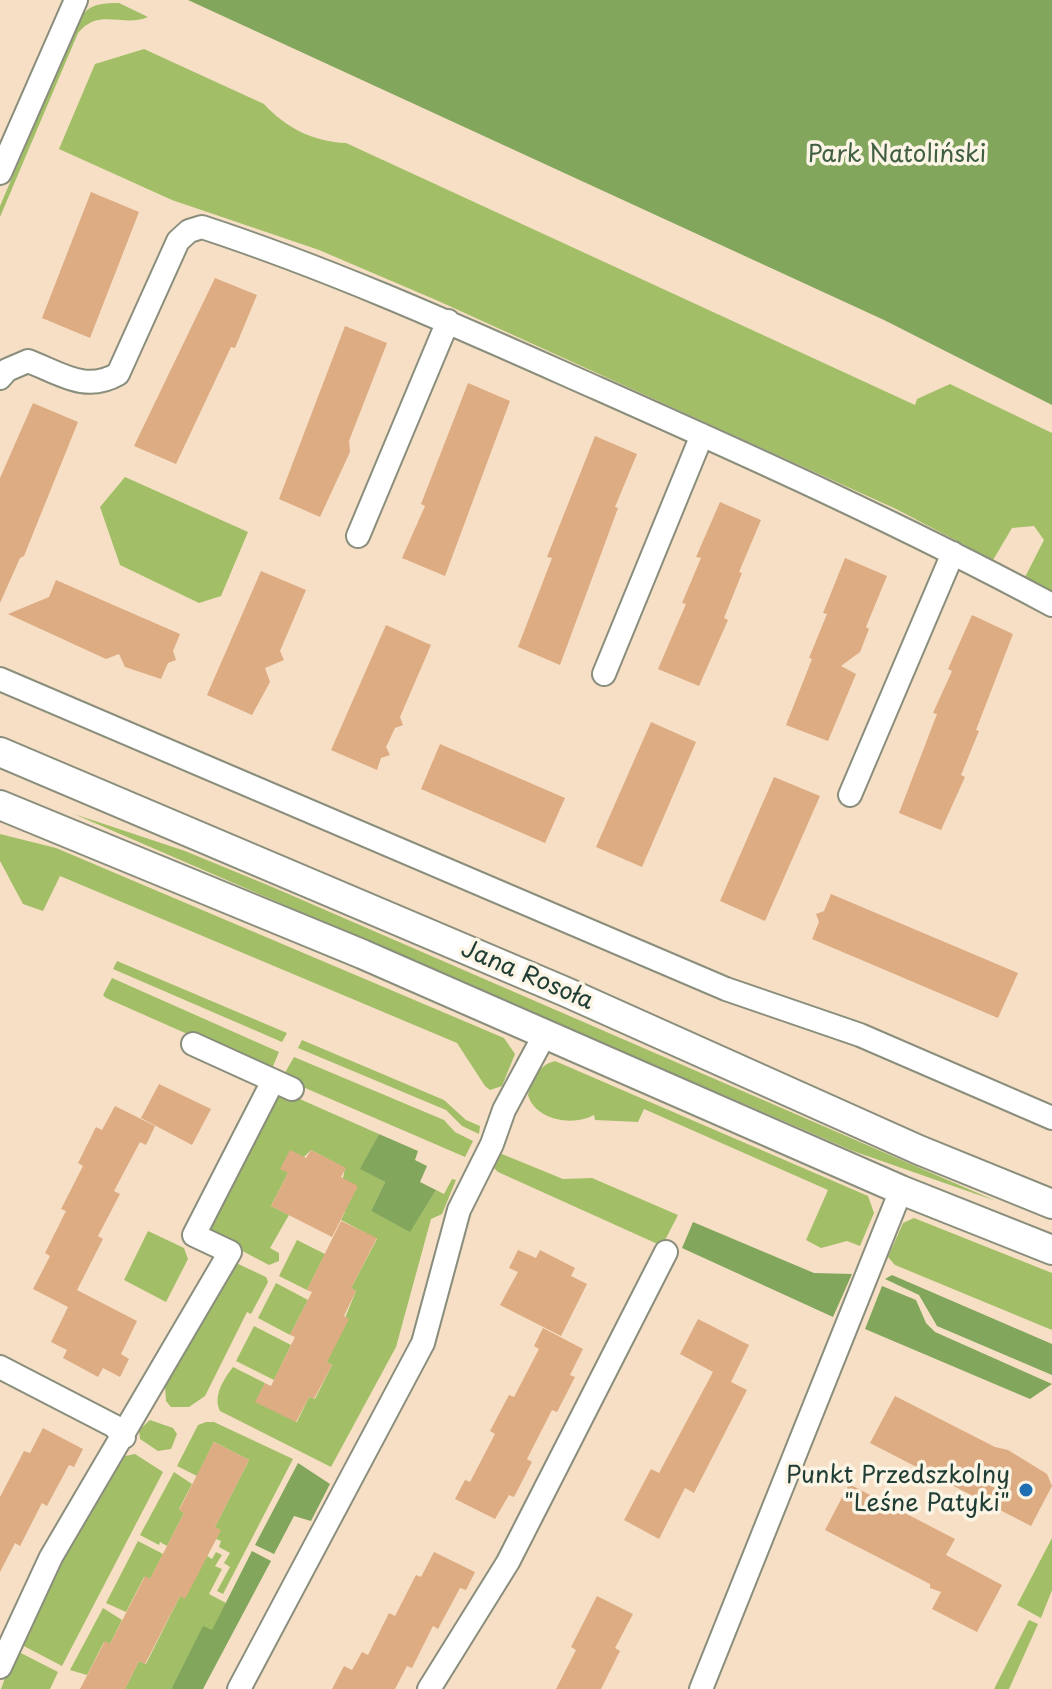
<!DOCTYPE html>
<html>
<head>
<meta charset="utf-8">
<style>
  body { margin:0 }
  canvas { display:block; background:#f6dfc5 }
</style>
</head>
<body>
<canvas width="1052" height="1689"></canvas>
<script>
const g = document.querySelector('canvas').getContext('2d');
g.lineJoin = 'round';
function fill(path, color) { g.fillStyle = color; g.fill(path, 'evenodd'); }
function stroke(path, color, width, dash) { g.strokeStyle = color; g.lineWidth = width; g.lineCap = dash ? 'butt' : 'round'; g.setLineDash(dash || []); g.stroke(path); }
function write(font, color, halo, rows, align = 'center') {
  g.font = font + ' "Playpen Sans",sans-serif'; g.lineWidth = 7; g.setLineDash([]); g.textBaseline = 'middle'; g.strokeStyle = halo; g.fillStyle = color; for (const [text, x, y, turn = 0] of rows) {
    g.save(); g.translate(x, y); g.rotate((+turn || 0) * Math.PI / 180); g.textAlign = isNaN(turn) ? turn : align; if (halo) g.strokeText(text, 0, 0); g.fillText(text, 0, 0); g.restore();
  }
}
const green = new Path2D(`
  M119 3 148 17C123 28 99 7 78 33L0 217V206L79 20C88 4 101 3 119 3Z
  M144 49 264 104C286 128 314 142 346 143L915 405 917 399 950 384 1052 433V592L1025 577 1044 540 1034 526 1012 528 993 560 896 509 436 300 319 250 172 200 59 149 95 64Z
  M125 477 248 532 221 596 199 603 120 565 100 507Z
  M74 814 185 851 270 886 996 1201 853 1151Z
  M0 834 56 848 504 1038 515 1054 502 1086 490 1090 485 1086 457 1043 60 876 43 911 23 904 0 861Z
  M117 961 287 1033 282 1042 113 969Z
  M112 978 279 1052 271 1071 106 998 103 995Z
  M302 1040 444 1100 466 1120 480 1126 479 1134 462 1126 446 1110 298 1048Z
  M294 1057 444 1120 455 1132 473 1141 465 1157 282 1078Z
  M555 1061 868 1196 874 1213 860 1246 847 1241 821 1248 806 1240 828 1190 644 1109 638 1122 595 1120 594 1115C573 1127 535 1120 528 1095 532 1080 538 1065 555 1061Z
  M277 1089 379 1134 361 1169 385 1182 371 1211 410 1231 436 1190 444 1194 452 1179 456 1180 442 1214 431 1219 396 1347 331 1467 220 1411C213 1396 223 1380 233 1367L265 1383 256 1402 297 1422 309 1397 315 1399 332 1365 327 1362 356 1291 351 1288 377 1239 341 1220 345 1212 337 1208 345 1168 311 1150 288 1173 271 1206 289 1215 270 1248 279 1253V1261L269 1265 210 1234 208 1230Z
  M497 1152 563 1179 592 1178 678 1215 662 1246 498 1172 490 1164Z
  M914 1218 1052 1273V1330L895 1265 888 1257 903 1223Z
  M148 1231 184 1248 188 1259 166 1302 124 1280Z
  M297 1240 325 1254 307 1290 279 1276Z
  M234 1262 266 1277 268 1282 251 1314 247 1312 205 1396 189 1407H171L166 1401 165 1386Z
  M276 1283 308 1300 290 1335 258 1318Z
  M254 1326 291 1345 274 1380 236 1361Z
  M150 1420 173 1428 177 1434 171 1449 158 1451 140 1439 139 1430Z
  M206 1422H214L293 1459 223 1594 217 1591 230 1567 224 1563 230 1553 219 1547 221 1541 216 1539 220 1530 215 1527 249 1460 214 1442 197 1476 177 1466 198 1425Z
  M135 1454 163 1472 62 1666 18 1643 71 1542 125 1456Z
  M174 1472 192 1484 179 1509 184 1513 167 1546 160 1542 159 1545 140 1535Z
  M1052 1538V1590L1041 1618 1017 1605Z
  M138 1541 163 1554 150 1579 144 1577 126 1612 106 1603Z
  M216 1552 222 1555 215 1566 222 1569 209 1594 226 1603 212 1631 203 1627 171 1689H125L139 1661 146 1664 180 1596 185 1598 207 1556 212 1559Z
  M103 1608 122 1620 110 1644 104 1642 87 1675 70 1670Z
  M1029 1620 1038 1624 1009 1689H994Z
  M15 1650 58 1672 50 1689H1Z`);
const forest = new Path2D(`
  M188 0H1052V405L884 320Z
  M379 1134 418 1151 415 1160 427 1166 420 1182 436 1190 410 1232 371 1211 385 1182 360 1169Z
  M693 1222 814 1273 852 1274 833 1317 682 1248Z
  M892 1275 1052 1344V1375L937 1326 919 1295 885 1279Z
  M882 1286 916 1300 926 1323 935 1332 1052 1384 1030 1399 865 1329Z
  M298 1463 330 1484 311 1521 294 1516 274 1554 255 1545Z
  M252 1551 271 1561 203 1689H171L203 1626 212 1630Z`);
const building = new Path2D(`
  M91 192 139 212 90 338 42 318Z
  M215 278 257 295 235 348 231 347 176 464 134 446Z
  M345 326 387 343 349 441 350 452 320 517 279 499Z
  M468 383 510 401 445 576 402 558 425 506 421 504Z
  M33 403 78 422 24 556 20 558 0 603V478Z
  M595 436 637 454 615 507 618 508 560 665 518 647 552 558 547 557Z
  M720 502 761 520 739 572 742 573 724 618 728 620 699 686 658 669 686 604 682 603 701 558 696 557Z
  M845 558 887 576 866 627 869 629 860 652 841 666 856 674 828 741 786 725 812 659 809 658 827 614 823 613Z
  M261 571 306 590 280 651 284 660 265 668 270 682 252 715 207 695Z
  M56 580 180 634 173 651 176 660 168 663 161 679 125 667 119 654 106 659 8 614 49 597Z
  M972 615 1013 634 976 730 979 731 961 775 965 777 941 830 899 813 937 714 933 713 952 671 948 669Z
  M386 625 431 645 400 717 403 725 395 728 386 747 390 755 381 758 377 770 331 750Z
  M651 722 696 742 642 867 596 847Z
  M440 744 565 798 545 843 421 789Z
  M774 777 820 796 765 921 720 901Z
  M831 894 1018 973 998 1018 812 939 819 922 816 914 824 911Z
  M159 1084 211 1109 192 1145 141 1118Z
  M115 1106 155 1126 146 1145 140 1142 114 1191 120 1194 98 1236 103 1239 77 1290 137 1321 121 1354 129 1359 120 1377 103 1368 98 1377 63 1358 67 1350 51 1342 68 1307 33 1289 50 1256 45 1253 66 1211 61 1209 83 1166 78 1163 96 1127 102 1130Z
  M290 1150 306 1158 311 1150 346 1168 341 1177 358 1186 332 1237 271 1206 288 1173 280 1169Z
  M341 1221 377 1238 351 1288 356 1291 344 1316 349 1319 327 1362 332 1365 314 1399 309 1397 296 1422 255 1402 265 1383 271 1386 295 1337 290 1335 312 1292 307 1290Z
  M518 1250 536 1258 540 1250 575 1268 571 1276 587 1284 561 1336 500 1305 518 1272 509 1268Z
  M698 1319 749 1345 731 1382 747 1390 694 1493 685 1488 659 1539 624 1520 651 1469 659 1473 713 1372 680 1354Z
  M543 1328 583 1349 570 1375 575 1377 557 1412 552 1410 527 1459 532 1462 514 1497 509 1495 495 1519 455 1499 465 1480 470 1482 495 1434 490 1431 509 1395 514 1397 539 1349 534 1346Z
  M895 1396 995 1447 1008 1450 1047 1474 1052 1486 1031 1526 870 1443Z
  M43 1428 83 1449 74 1467 69 1465 47 1506 42 1503 20 1546 15 1543 0 1572V1497L24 1451 30 1453Z
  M214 1442 249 1460 215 1527 221 1530 185 1599 180 1596 145 1664 139 1661 125 1689H80L105 1641 110 1644 145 1576 150 1579 184 1513 179 1510Z
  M849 1484 955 1539 946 1555 1002 1585 977 1632 932 1609 941 1592 930 1588V1584L825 1530Z
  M434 1552 475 1572 466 1590 460 1588 438 1629 433 1626 412 1668 407 1666 395 1689H332L344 1666 352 1670 362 1652 368 1655 389 1613 395 1616 416 1575 421 1577Z
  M597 1596 633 1614 615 1648 620 1651 601 1689H556L576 1650 571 1647Z`);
const minor = new Path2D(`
  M0 173 76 0
  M0 378 7 370 28 361C60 373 85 393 118 374L178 241 189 231 202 227C339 272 468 331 599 389 752 457 905 526 1052 605
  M358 536 448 321
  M604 674 702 435
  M0 679 726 989 860 1035 1052 1118
  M850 795 953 553
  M193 1044 292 1089
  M0 1367 114 1426 124 1437
  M0 1667 51 1557 230 1252 194 1235 273 1081
  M239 1689 423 1343 459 1210 492 1144 504 1110 545 1034
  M429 1689 508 1562 666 1252
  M701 1689 901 1190`);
const tertiary = new Path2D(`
  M0 752 566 992 919 1150 1052 1204
  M0 805 362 954 901 1190 1052 1250`);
const markers = [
  [1026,1490,8,"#1f6fb2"]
];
const parkNames = [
  ["Park Natoliński",897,155]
];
const streetNames = [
  ["Jana Rosoła",527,976,23]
];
const poiNames = [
  ["Punkt Przedszkolny",1010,1476],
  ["\"Leśne Patyki\"",1010,1504]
];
fill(green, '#a2bf67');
fill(forest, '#81a65c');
fill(building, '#ddac83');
stroke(minor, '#8a8e7c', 26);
stroke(tertiary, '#8a8e7c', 32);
stroke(minor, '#fff', 22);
stroke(tertiary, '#fff', 28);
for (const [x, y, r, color] of markers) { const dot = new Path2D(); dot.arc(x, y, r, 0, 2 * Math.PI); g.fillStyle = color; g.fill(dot); stroke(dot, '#fcf5e5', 3); }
write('24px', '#405e41', '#fcf5e5', parkNames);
write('24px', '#1f3d34', '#fcf5e5', streetNames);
write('24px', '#1f3d34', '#fcf5e5', poiNames, 'right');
</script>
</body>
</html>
